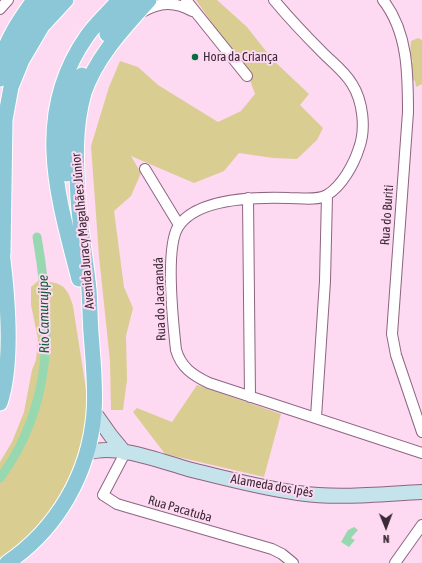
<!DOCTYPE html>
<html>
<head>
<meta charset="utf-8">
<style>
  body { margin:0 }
  #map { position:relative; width:422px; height:563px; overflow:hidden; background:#fed9f2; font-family:"Asap Condensed",sans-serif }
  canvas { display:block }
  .north { position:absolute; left:366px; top:507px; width:40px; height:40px; -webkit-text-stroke:3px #fed9f2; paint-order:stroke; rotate:179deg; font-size:11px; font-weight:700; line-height:16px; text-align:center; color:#3b2a36 }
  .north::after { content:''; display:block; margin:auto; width:14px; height:18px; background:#3b2a36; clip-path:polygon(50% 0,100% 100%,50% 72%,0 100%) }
</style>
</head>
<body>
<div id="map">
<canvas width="422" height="563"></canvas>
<div class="north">N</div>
</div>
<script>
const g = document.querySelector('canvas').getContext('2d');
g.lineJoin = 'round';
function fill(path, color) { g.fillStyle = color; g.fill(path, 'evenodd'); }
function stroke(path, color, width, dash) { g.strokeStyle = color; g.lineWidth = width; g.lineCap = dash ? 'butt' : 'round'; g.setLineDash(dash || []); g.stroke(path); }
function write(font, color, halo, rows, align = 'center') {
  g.font = font + ' "Asap Condensed",sans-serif'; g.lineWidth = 4; g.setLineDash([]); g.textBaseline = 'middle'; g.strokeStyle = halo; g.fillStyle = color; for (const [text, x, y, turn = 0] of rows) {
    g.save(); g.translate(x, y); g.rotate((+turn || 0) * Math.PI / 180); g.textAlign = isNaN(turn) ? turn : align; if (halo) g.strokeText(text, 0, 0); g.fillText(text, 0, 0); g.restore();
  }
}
const green = new Path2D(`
  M196 0H217L247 27 273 60 309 94 300 105 323 128 317 140 297 159 273 158 239 153 224 171 194 183 131 156 141 173 131 196 114 211 124 287 133 308 126 336 127 380 123 410H111L110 361 99 256 91 146 109 87 120 61 138 67 158 85 218 122 241 111 255 94 248 75Z
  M418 38 422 40V84L416 87 415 81 410 78 413 73 409 64 413 62 410 54 411 41Z
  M38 281C60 282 67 284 73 306L88 402 84 457 69 492 25 550 0 563V462L12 442 24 412 32 370 36 360 38 339 31 305V287Z
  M197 385 281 414 264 477 165 454 133 412 137 408 172 422Z`);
const water = new Path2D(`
  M354 527 358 530 351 538 355 540 349 547 341 542 348 530Z`);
const canal = new Path2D(`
  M0 478C54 405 52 322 37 237`);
const street = new Path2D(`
  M186 0 247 76
  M274 0C289 18 306 36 323 53 333 63 345 72 352 84 363 101 366 129 359 148 354 164 342 186 327 195 317 201 300 198 289 198 258 197 197 197 178 227 165 248 173 323 176 350 181 367 192 375 209 383L422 453
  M383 0C408 32 408 74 408 112L392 334 396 355 422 432
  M0 9 8 0
  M142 12C160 2 174 1 192 11
  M145 169 179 225
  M248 198 250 397
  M316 417 325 281 327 195
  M125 453 103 495 117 504 127 507 272 549 282 554 293 563
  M395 563 422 525`);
const secondary = new Path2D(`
  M94 412 111 436 125 453
  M88 453C115 443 160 461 188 469 224 478 261 488 298 493 338 499 381 494 422 492`);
const primary = new Path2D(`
  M107 34 131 0
  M0 68C3 44 20 19 34 0
  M0 79 37 14 49 0
  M67 174 65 149 70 101 82 75
  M3 254 5 120 11 87 22 60 42 26 66 0
  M79 279C57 195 32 114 87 36 96 23 109 12 119 0
  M0 403C14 361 7 289 1 244
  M7 563C57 529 89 474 94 413 96 387 93 360 91 333 90 319 90 304 89 290 86 259 80 229 78 198 76 162 74 128 84 93 96 57 124 28 149 0`);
const markers = [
  [195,57,4,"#096c41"]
];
const poiNames = [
  ["Hora da Criança",203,57]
];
const streetNames = [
  ["Rua do Buriti",387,215,-86],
  ["Avenida Juracy Magalhães Júnior",83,231,-95],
  ["Rua do Jacarandá",160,299,-92],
  ["Alameda dos Ipês",272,486,10],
  ["Rua Pacatuba",180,509,16]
];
const waterNames = [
  ["Rio Camurujipe",44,314,-91]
];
fill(green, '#dacd92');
fill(water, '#98d8b1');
stroke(canal, '#98d8b1', 9);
stroke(street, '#8d6582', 12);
stroke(secondary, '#8d6582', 16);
stroke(primary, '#fff', 17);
stroke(street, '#fff', 10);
stroke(secondary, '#c5e3ea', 14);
stroke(primary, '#8bc7d6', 15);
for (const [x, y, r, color] of markers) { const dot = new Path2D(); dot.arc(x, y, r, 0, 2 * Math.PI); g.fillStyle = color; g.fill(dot); stroke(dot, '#fed9f2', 1.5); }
write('13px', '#3b2a36', '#fed9f2', poiNames, 'left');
write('13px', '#3b2a36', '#fed9f2', streetNames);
write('italic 14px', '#0f5c38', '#fed9f2', waterNames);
</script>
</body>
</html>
